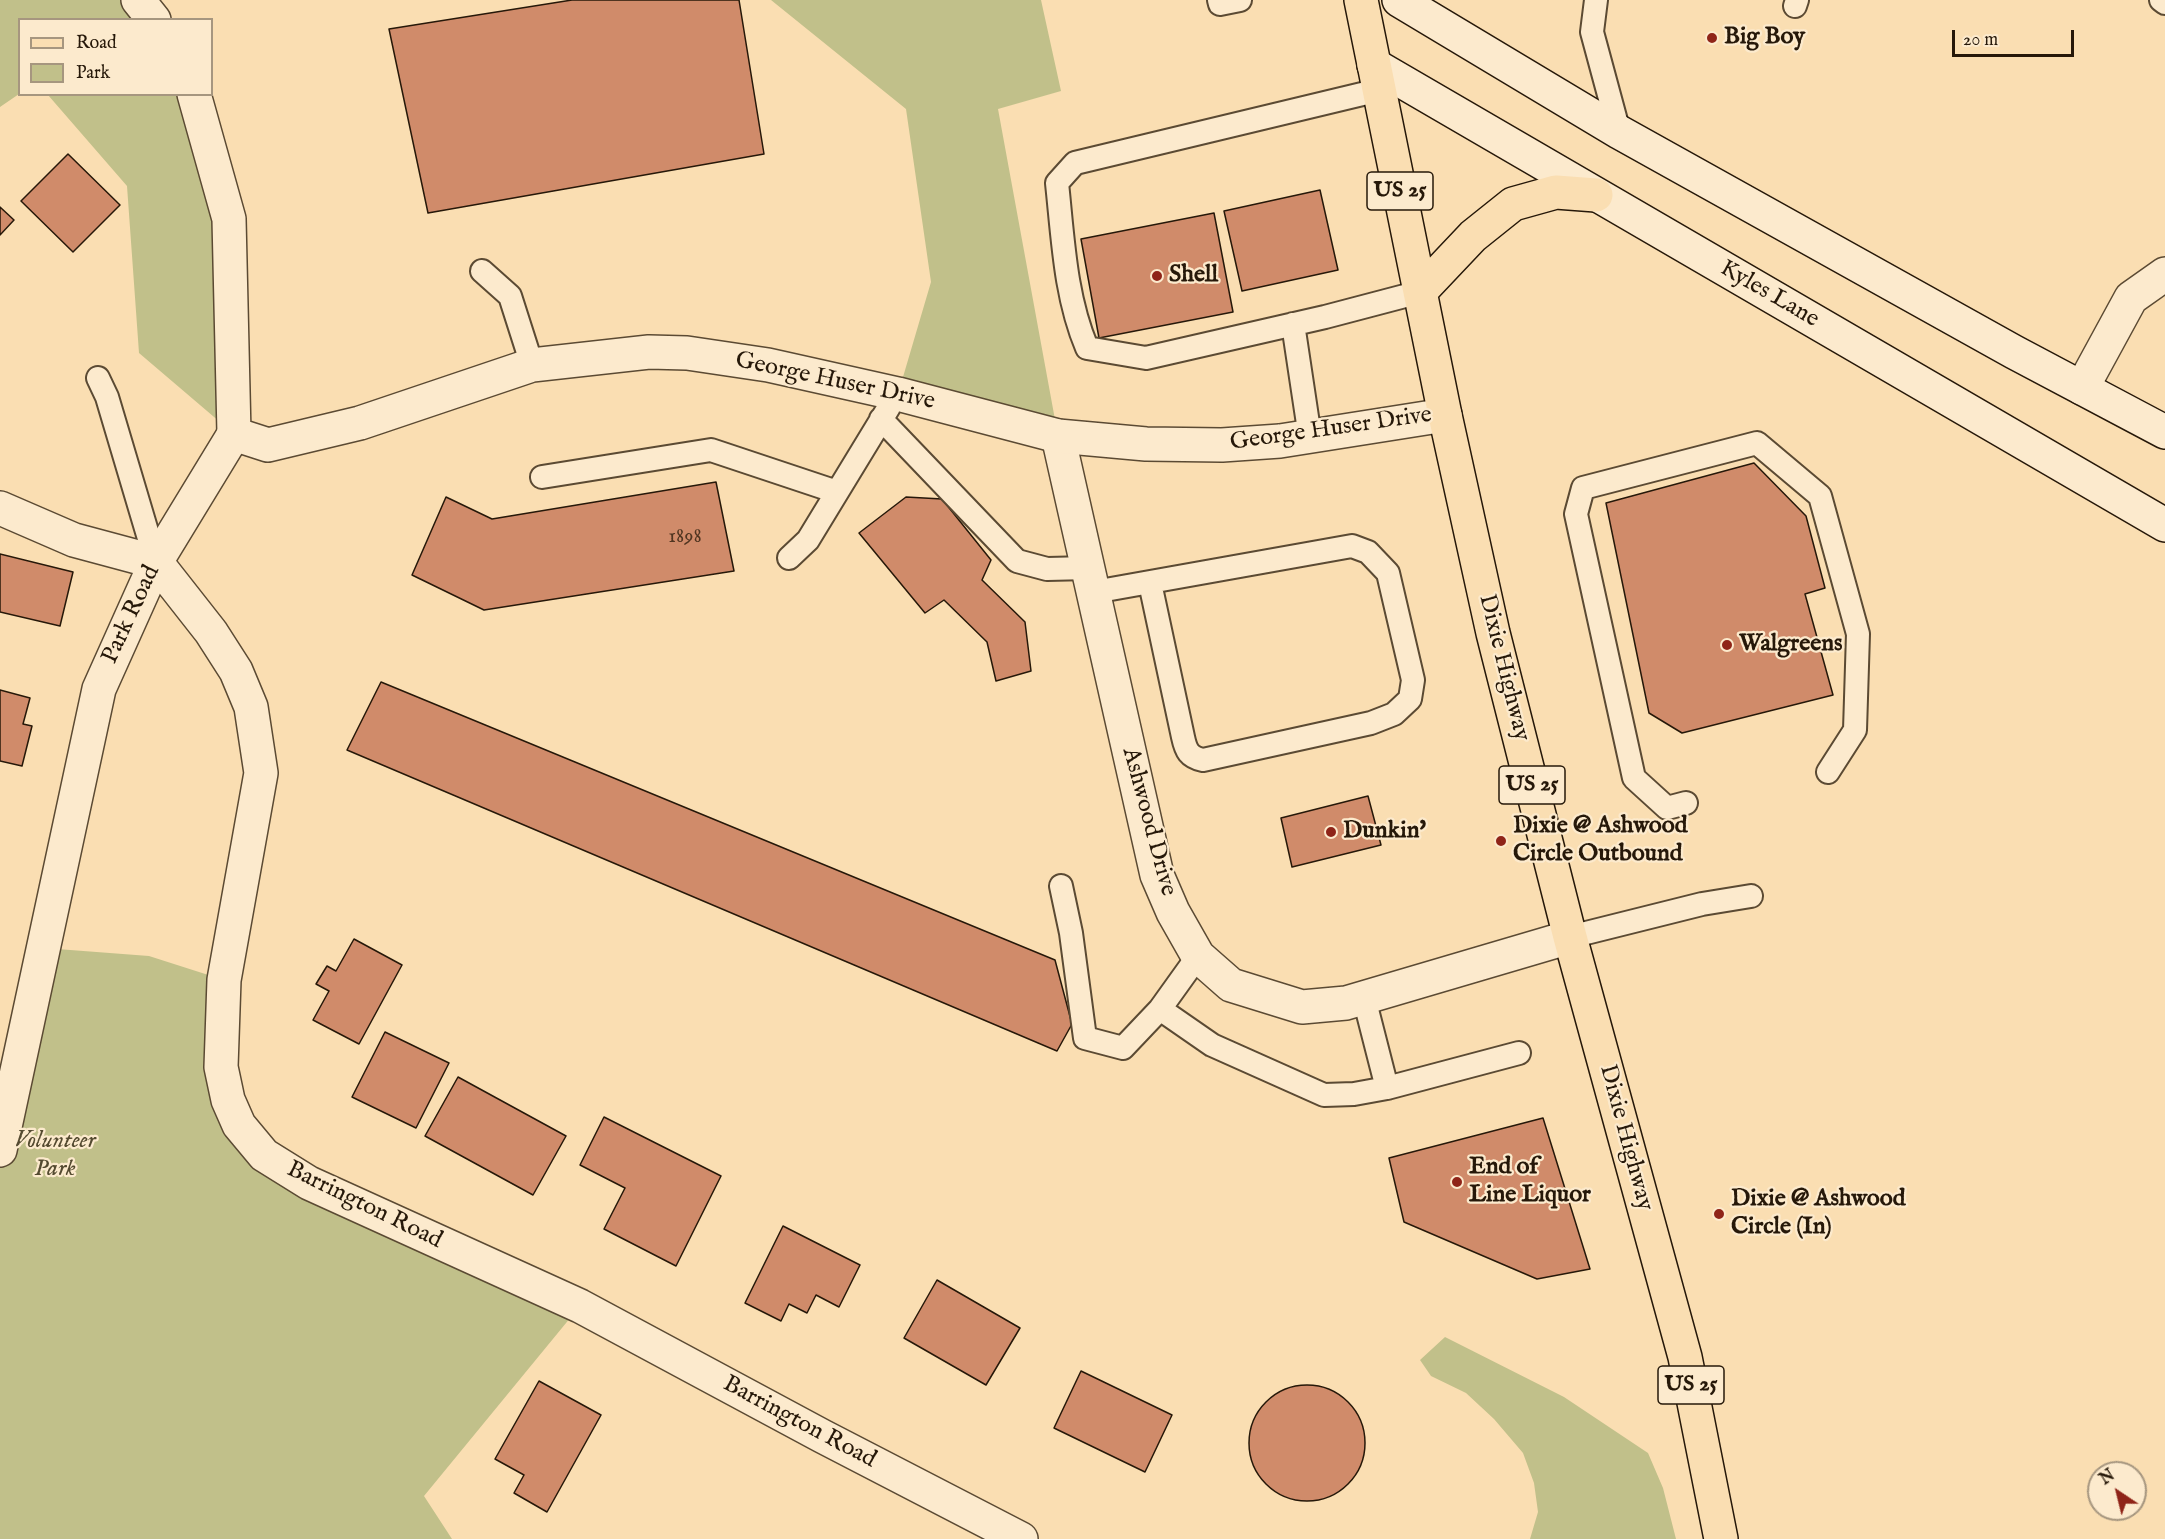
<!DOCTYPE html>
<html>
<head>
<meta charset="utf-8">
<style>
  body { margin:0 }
  #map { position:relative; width:2165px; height:1539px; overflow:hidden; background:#fadeb2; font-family:"IM FELL English",serif }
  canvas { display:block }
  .legend { position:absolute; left:18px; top:18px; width:195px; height:78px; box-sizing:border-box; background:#fceacd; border:2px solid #a6967f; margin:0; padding:8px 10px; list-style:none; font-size:18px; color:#261809 }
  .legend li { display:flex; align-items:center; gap:12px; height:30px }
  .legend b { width:30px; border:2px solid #a6967f }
  .north { position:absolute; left:2087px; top:1461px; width:60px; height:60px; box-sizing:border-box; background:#fceacd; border:2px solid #a6967f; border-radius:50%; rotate:325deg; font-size:16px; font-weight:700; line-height:24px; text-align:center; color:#261809 }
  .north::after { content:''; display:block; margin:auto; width:21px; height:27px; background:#8f2418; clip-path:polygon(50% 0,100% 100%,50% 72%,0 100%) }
  .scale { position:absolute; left:1952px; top:30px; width:122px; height:27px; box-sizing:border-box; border:3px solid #261809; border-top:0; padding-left:8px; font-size:18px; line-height:21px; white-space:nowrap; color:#261809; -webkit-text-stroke:4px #fceacd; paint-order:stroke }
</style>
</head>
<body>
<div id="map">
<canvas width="2165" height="1539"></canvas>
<ul class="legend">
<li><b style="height:8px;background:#fadeb2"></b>Road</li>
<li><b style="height:16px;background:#c1c08a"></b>Park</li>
</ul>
<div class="north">N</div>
<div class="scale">20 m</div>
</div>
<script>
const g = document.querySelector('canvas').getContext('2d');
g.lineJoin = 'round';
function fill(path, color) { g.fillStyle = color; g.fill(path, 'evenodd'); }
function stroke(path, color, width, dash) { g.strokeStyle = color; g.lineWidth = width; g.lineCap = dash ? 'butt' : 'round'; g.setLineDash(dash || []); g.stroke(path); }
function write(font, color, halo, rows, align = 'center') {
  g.font = font + ' "IM FELL English",serif'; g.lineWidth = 4.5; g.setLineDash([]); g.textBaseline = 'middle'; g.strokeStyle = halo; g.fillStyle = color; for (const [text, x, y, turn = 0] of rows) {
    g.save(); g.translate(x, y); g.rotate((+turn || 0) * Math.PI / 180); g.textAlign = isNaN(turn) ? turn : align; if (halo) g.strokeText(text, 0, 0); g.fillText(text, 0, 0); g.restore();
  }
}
const green = new Path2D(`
  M0 0H138L154 19 20 20 19 94 0 107Z
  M771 0H1041L1061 91 998 109 1058 436 898 394 931 282 906 109Z
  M48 95H194L229 219 234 434 139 353 127 186Z
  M44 948 149 956 224 980 221 1067 264 1155 580 1306 424 1496 452 1539H0V1150Z
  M1445 1337 1564 1397 1648 1453 1663 1488 1676 1539H1530L1538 1512 1534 1483 1523 1453 1494 1419 1466 1393 1431 1376 1420 1360Z`);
const building = new Path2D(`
  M572 0H739L764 154 428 213 389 29Z
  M68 154 120 205 73 252 21 201Z
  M1320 190 1338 270 1242 291 1224 211Z
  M0 207 14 220 0 235Z
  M1214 213 1233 312 1099 338 1081 239Z
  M1754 463 1806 516 1825 588 1805 594 1833 695 1682 733 1649 713 1606 503Z
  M716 482 734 571 484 610 412 575 446 497 492 519Z
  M906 497 942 499 991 560 982 580 1025 622 1031 671 996 681 987 642 944 600 925 613 859 533Z
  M0 554 73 572 60 626 0 612Z
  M381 682 1055 960 1072 1024 1057 1051 347 750Z
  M0 690 30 698 23 724 32 726 22 766 0 761Z
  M1368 796 1381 845 1292 867 1281 818Z
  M354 939 402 965 359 1044 313 1020 329 991 316 984 327 966 336 971Z
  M385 1032 449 1063 416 1128 352 1097Z
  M458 1077 566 1136 533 1195 425 1136Z
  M604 1117 721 1176 676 1266 604 1229 625 1188 580 1165Z
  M1543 1118 1590 1269 1537 1279 1404 1222 1389 1158Z
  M783 1226 860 1265 839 1307 816 1295 807 1313 789 1304 781 1321 745 1303Z
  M937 1280 1020 1328 986 1385 904 1338Z
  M1081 1371 1172 1415 1145 1472 1054 1428Z
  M539 1381 601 1415 547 1512 514 1493 524 1475 495 1459Z
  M1249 1443a58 58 0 1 1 116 0a58 58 0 1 1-116 0Z`);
const service = new Path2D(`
  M1219 0 1220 4 1240 0
  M1596 0 1592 32 1619 132
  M2161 0 2165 3
  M1795 6 1797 0
  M1379 90 1075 163 1057 183C1063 239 1065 296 1087 348L1146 358 1325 317 1420 292
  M482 271 510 296 532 365
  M1293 324 1310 437
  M98 378 107 397 156 562
  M881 419 1017 561 1047 569 1089 568
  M542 477 711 450 837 492
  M789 558 808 540 889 407
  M1094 592 1352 546 1368 552 1388 573 1413 680 1410 699 1394 714 1371 723 1203 760C1189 757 1186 751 1183 737L1150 583
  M1686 803 1667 808 1634 778 1576 514 1583 488 1757 443 1820 496 1858 634 1855 730 1828 772
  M1061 886 1071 933 1085 1038 1123 1048 1160 1009
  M1570 937 1702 904 1751 896
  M1198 956 1160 1009 1212 1045 1324 1095 1354 1094 1387 1088 1364 998
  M1387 1088 1519 1053`);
const minor = new Path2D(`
  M2082 388 2131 298 2165 274
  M1058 436 1157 875 1173 912 1198 956 1231 985 1302 1007 1346 1003 1570 937
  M0 508 74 540 156 562 211 632 236 671 251 707 261 773 224 980 221 1067 228 1100 239 1125 264 1155 309 1183 580 1306 822 1436 1021 1539
  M0 1150 99 689 156 562 234 434`);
const tertiary = new Path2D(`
  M138 0 154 20
  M194 94 229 219 234 434 268 445 360 423 532 365 649 352 687 353 768 365 898 394 1058 436 1146 444 1222 445 1280 441 1445 415`);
const secondary = new Path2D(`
  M1399 0 1619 132 2014 352 2165 432
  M1374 65 2165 525`);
const primary = new Path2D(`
  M1361 0 1445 415 1493 633 1570 937 1685 1357 1721 1539
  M1420 292 1473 236 1513 204 1556 192 1596 195`);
const markers = [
  [1712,38,6,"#8f2418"],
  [1157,276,6,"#8f2418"],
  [1727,645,6,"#8f2418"],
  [1331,832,6,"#8f2418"],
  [1501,841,6,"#8f2418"],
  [1457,1182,6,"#8f2418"],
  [1719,1214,6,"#8f2418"]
];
const numberNames = [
  ["1898",685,538]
];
const shields = [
  [1400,191,66],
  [1532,785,66],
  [1691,1385,66]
];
const shieldNames = [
  ["US 25",1400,191],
  ["US 25",1532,785],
  ["US 25",1691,1385]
];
const poiNames = [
  ["Big Boy",1724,38],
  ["Shell",1169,276],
  ["Walgreens",1739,645],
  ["Dixie @ Ashwood",1513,827],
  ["Circle Outbound",1513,855],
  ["Dunkin'",1343,832],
  ["End of",1469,1168],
  ["Line Liquor",1469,1196],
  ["Dixie @ Ashwood",1731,1200],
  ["Circle (In)",1731,1228]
];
const streetNames = [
  ["Kyles Lane",1769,295,30],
  ["George Huser Drive",835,382,12],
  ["George Huser Drive",1331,430,-8],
  ["Park Road",132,615,-65],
  ["Dixie Highway",1503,668,76],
  ["Ashwood Drive",1148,822,75],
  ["Dixie Highway",1625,1138,75],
  ["Barrington Road",364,1206,26],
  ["Barrington Road",799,1423,28]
];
const parkNames = [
  ["Volunteer",55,1142],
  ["Park",55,1170]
];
fill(green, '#c1c08a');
fill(building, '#d08b6a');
stroke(building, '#261809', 1.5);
stroke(service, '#5b4a33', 26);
stroke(minor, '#5b4a33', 36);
stroke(tertiary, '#5b4a33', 36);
stroke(secondary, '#261809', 36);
stroke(primary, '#261809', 36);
stroke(service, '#fceacd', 22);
stroke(minor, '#fceacd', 33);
stroke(tertiary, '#fceacd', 33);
stroke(secondary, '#fceacd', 33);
stroke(primary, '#fadeb2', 33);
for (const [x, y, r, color] of markers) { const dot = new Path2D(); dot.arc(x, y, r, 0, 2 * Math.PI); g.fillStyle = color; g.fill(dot); stroke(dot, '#fceacd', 2); }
write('21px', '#503521', null, numberNames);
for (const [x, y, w] of shields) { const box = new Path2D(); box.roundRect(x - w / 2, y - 19, w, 38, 4.5); g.fillStyle = '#fceacd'; g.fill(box); stroke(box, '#261809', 1.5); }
write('bold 22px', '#261809', null, shieldNames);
write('bold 24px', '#261809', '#fceacd', poiNames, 'left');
write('24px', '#261809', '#fceacd', streetNames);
write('italic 24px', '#544a30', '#fceacd', parkNames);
</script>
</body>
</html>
